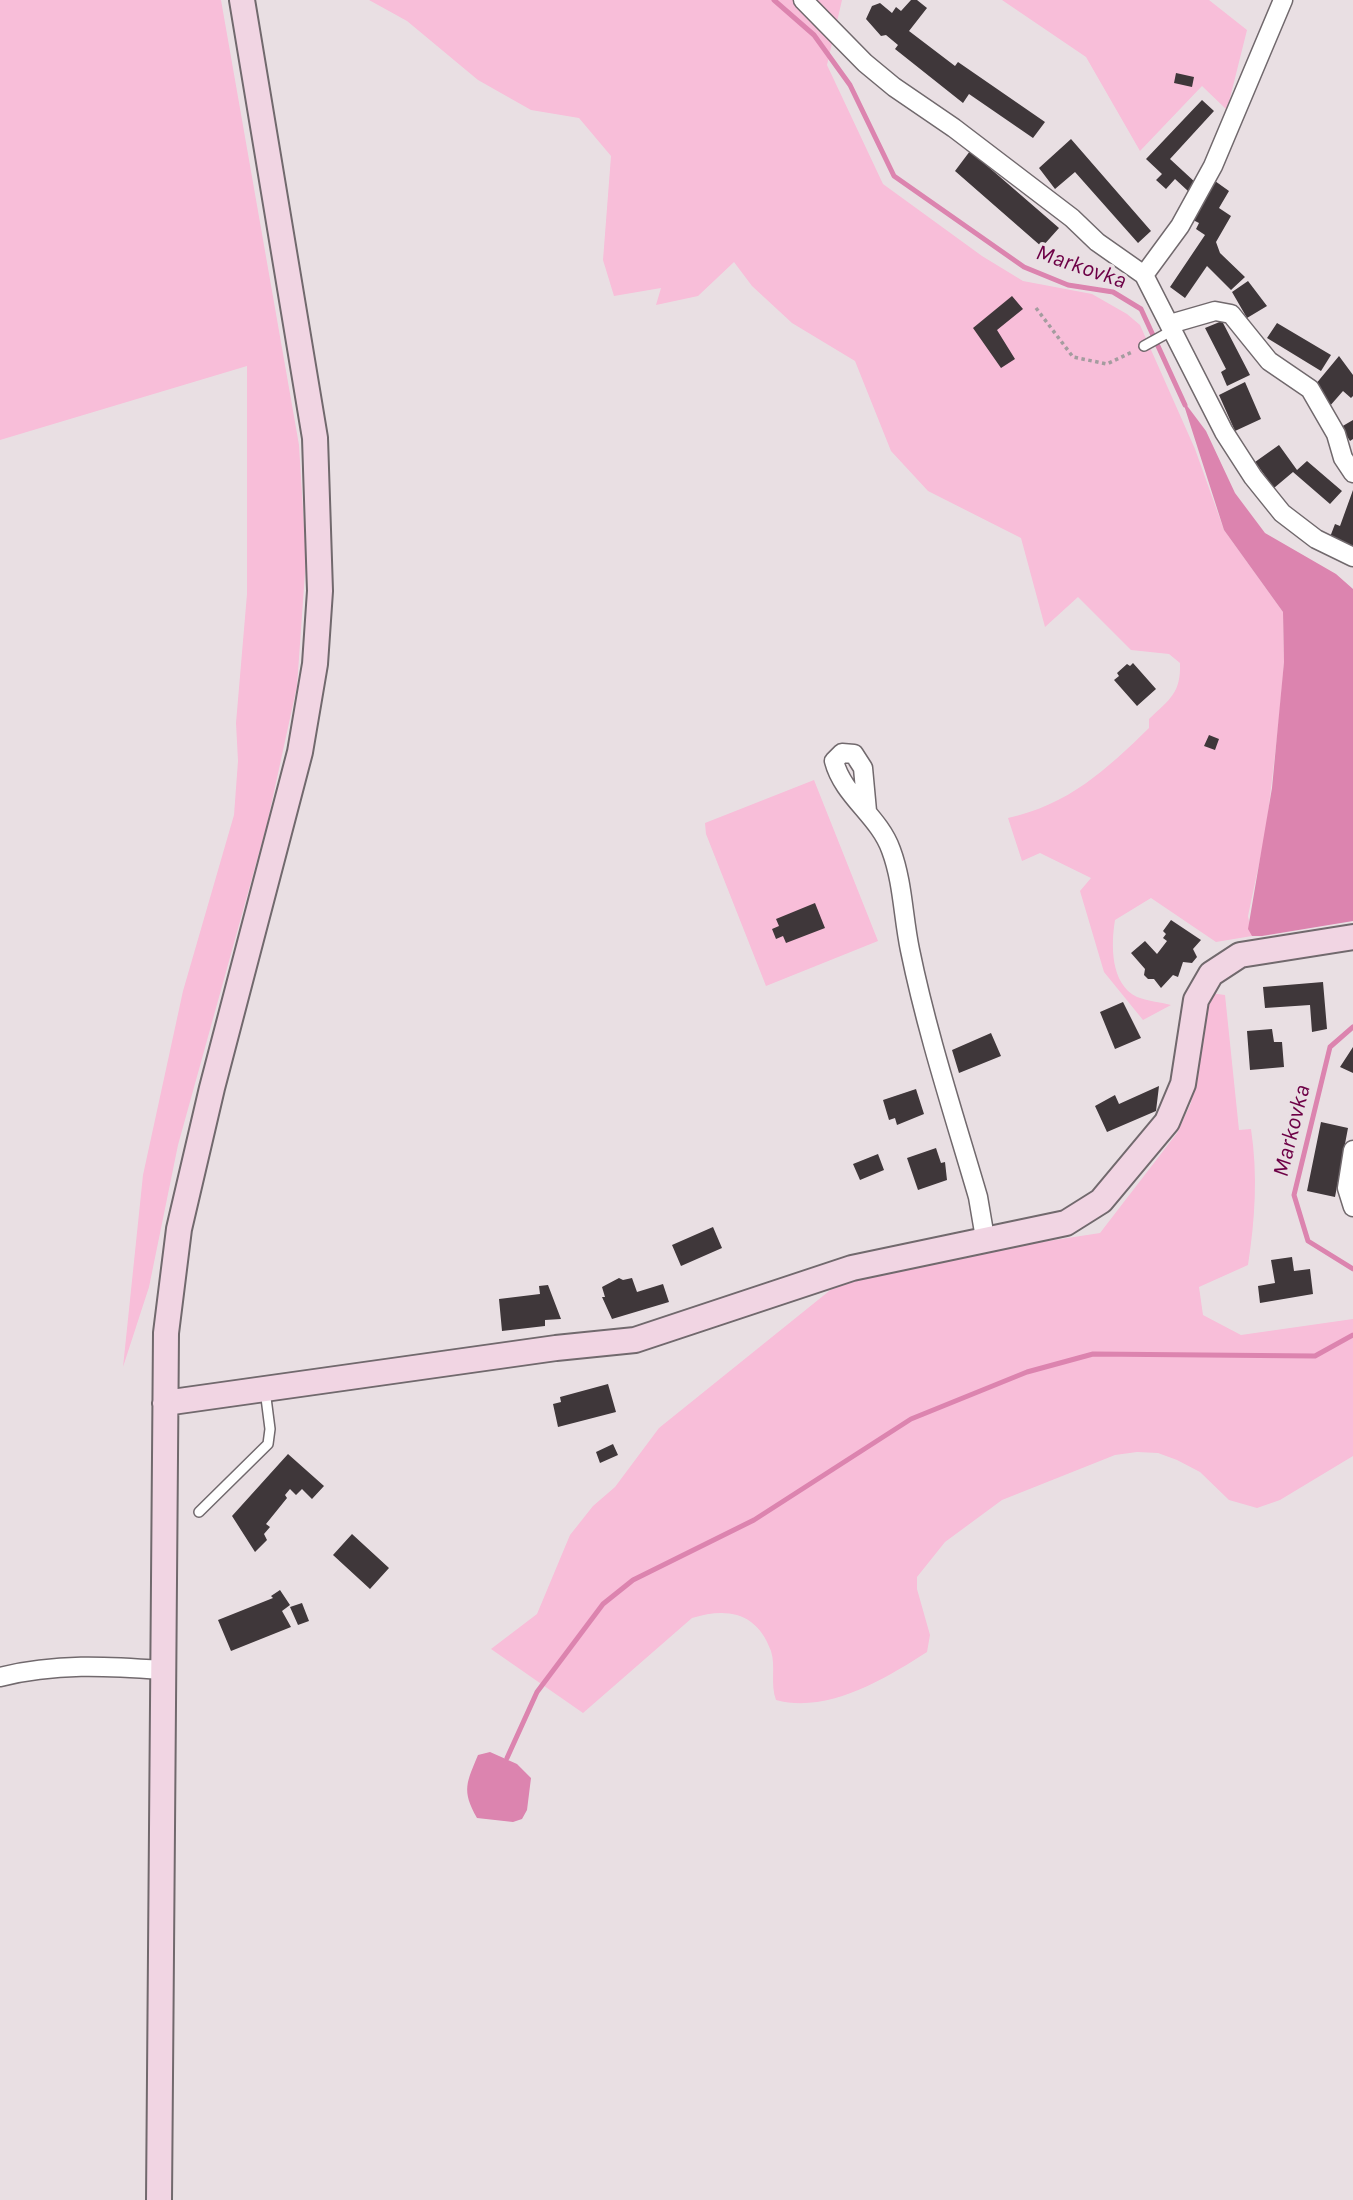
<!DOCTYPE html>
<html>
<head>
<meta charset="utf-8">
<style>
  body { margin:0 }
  canvas { display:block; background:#e9dfe3 }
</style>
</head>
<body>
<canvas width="1353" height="2200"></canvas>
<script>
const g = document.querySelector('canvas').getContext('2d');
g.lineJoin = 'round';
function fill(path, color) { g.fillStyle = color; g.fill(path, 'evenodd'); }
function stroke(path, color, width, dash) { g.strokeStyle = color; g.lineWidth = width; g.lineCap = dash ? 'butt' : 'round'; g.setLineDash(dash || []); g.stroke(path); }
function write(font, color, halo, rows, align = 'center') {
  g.font = font + ' Karla,sans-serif'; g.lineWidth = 7; g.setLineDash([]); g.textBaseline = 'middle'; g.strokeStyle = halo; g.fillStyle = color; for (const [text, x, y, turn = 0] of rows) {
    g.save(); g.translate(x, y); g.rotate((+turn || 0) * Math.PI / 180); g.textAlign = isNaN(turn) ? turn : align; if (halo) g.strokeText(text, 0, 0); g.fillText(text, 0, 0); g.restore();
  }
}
const green = new Path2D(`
  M0 0H221L299 445 306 559 297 686 267 824 178 1145 149 1287 123 1367 143 1175 183 991 234 815 238 761 236 723 247 594V366L0 440Z
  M369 0H842L827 65 883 184 982 256 1023 281 1092 294 1127 314 1140 325 1195 449 1224 530 1283 612 1284 662 1279 720 1266 831 1248 916 1252 936 1216 942 1151 898 1115 920C1111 944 1110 984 1137 997 1147 1001 1160 1002 1171 1005L1143 1020 1104 972 1080 891 1091 878 1040 853 1022 861 1008 818C1068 805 1106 770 1149 728V719C1170 699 1181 693 1180 663L1169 654 1131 650 1078 597 1045 627 1021 538 928 491 891 451 855 361 792 323 752 286 734 262 698 296 656 305 661 288 614 296 603 260 611 156 579 118 531 110 478 80 407 21Z
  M1002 0H1209L1247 30 1227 110 1202 86 1140 151 1086 57Z
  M814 780 878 941 766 986 706 834 705 823Z
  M1203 992 1225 995 1239 1130 1251 1129C1258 1175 1255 1220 1248 1265L1199 1287 1203 1315 1241 1335 1353 1319V1456L1280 1500 1257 1508 1229 1500 1200 1472 1177 1460 1158 1453 1137 1452 1115 1455 1002 1500 945 1542 917 1577V1589L930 1635 927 1652C885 1679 827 1714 776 1700 770 1684 776 1667 771 1651 757 1612 727 1607 692 1618L583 1713 491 1649 537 1614 570 1535 593 1506 615 1487 659 1428 854 1271 1100 1233 1177 1133 1191 1103Z`);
const water = new Path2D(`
  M1182 399 1206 431 1235 493 1265 533 1336 574 1353 589V921L1262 936H1252L1248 929 1272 788 1284 662 1283 612 1224 530Z
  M490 1752 517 1764 531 1778 527 1810 522 1819 513 1822 477 1818C461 1790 467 1782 478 1755Z`);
const stream = new Path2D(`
  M774 0 814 35 850 85 894 176 1024 267 1068 285 1113 292 1141 309 1185 405
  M1353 1027 1330 1047 1294 1195 1308 1241 1353 1269
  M507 1758 537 1692 603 1604 633 1580 754 1520 911 1419 1027 1372 1093 1354 1315 1356 1353 1335`);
const building = new Path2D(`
  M911 0H917L927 8 909 31 955 66 958 62 1045 122 1033 138 969 94 963 103 895 49 898 45 886 35 881 36 866 19 872 6 880 3 892 13 896 7 901 11Z
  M1176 73 1194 77 1192 87 1174 83Z
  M1202 100 1214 111 1170 159 1196 183 1188 191 1175 179 1166 189 1156 180 1162 174 1146 159Z
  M1071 139 1151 231 1138 243 1075 172 1055 189 1039 168Z
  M970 151 1059 228 1042 247 955 171Z
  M1215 181 1229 191 1219 208 1231 216 1216 242 1220 253 1245 277 1231 290 1207 266 1185 298 1170 287 1205 235 1196 229 1199 223 1193 220Z
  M1248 281 1267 306 1247 318 1232 292Z
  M1012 296 1023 309 997 330 1015 359 1001 368 973 328Z
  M1222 321 1250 375 1227 386 1221 372 1226 369 1205 328Z
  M1277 323 1331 355 1321 371 1267 338Z
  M1339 356 1353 375V396L1351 398 1343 391 1329 407 1315 385Z
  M1245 382 1261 419 1235 431 1219 395Z
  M1353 420V439L1350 441 1341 427Z
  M1279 445 1297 470 1307 461 1342 491 1330 504 1293 472 1274 488 1255 462Z
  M1353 490V546L1330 537 1335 524 1340 526Z
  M1133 663 1156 689 1137 706 1114 680 1119 676 1117 673 1127 664 1130 666Z
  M1209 735 1219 739 1215 750 1204 746Z
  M815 903 825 928 786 943 783 936 776 939 772 929 779 926 776 919Z
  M1171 920 1201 940 1193 949 1197 957 1192 963 1183 962 1178 977 1173 975 1161 988 1154 979H1148L1144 975 1145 969 1131 953 1145 941 1157 954 1167 941 1163 938 1166 934 1163 931Z
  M1323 982 1327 1029 1312 1032 1310 1005 1265 1008 1263 987Z
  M1123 1002 1141 1038 1115 1049 1100 1012Z
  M1272 1029 1274 1042H1282L1284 1067 1250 1070 1247 1031Z
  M991 1033 1001 1056 959 1073 952 1050Z
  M1353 1047V1073L1340 1067Z
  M1159 1086 1156 1111 1107 1132 1095 1106 1115 1095 1119 1104Z
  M916 1089 924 1114 897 1125 895 1118 889 1120 883 1100Z
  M1321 1122 1348 1128 1335 1197 1307 1191Z
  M936 1148 941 1163 945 1162 947 1180 918 1190 907 1158Z
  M878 1154 884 1170 860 1180 853 1164Z
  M713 1227 722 1248 681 1266 672 1245Z
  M1292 1257 1294 1271 1310 1269 1313 1294 1260 1303 1258 1286 1275 1283 1271 1260Z
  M619 1278 623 1280 632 1278 637 1292 663 1284 669 1302 612 1319 602 1297H605L602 1287Z
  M548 1285 561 1319 545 1320V1326L502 1331 499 1299 540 1294 539 1286Z
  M608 1384 616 1412 558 1427 553 1404 561 1402 560 1397Z
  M613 1444 618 1455 600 1463 596 1452Z
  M288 1454 324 1486 312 1499 302 1489 296 1495 290 1489 285 1495 287 1498 266 1524 270 1527 264 1534 267 1540 255 1552 232 1516Z
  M352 1534 389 1568 370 1589 333 1555Z
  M280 1590 290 1605 282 1611 291 1627 231 1651 218 1620 273 1598 271 1596Z
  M302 1603 309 1621 298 1625 290 1607Z`);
const path = new Path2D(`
  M1036 308 1073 357 1107 364 1132 352`);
const lane = new Path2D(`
  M1144 346 1173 330
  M199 1512 268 1444 270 1429 265 1390`);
const street = new Path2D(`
  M803 0 865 63 894 87 954 128 1072 218 1097 242 1144 275 1224 432 1253 477 1282 513 1316 539 1353 557
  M1144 275 1180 226 1213 166 1283 0
  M1170 324 1215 311 1231 314 1269 361 1310 389 1336 434 1343 458 1353 473
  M867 811 863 768 854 754 842 753 834 761C843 796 879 816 891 850 903 882 903 917 910 950 927 1033 954 1115 978 1197L985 1238
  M1353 1150 1347 1188 1353 1207
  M0 1677C55 1663 107 1666 162 1670`);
const secondary = new Path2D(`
  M165 1403 556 1348 635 1340 852 1268 1066 1223 1101 1201 1167 1122 1183 1084 1196 1000 1211 974 1240 955 1353 937
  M159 2200 166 1333 179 1229 212 1088 300 752 315 664 320 591 315 438 242 0`);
const waterNames = [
  ["Markovka",1081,267,19],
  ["Markovka",1292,1131,-76]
];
fill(green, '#f8bed9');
fill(water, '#dc84af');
stroke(stream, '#dc84af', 5);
fill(building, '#3f373a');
stroke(lane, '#71696d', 12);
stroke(street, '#71696d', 21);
stroke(secondary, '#71696d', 28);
stroke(path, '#a49c9f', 3.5, [3.5, 3.5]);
stroke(lane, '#fff', 9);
stroke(street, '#fff', 18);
stroke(secondary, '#f1d5e3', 24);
write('italic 23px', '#6d0046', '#e9dfe3', waterNames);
</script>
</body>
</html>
